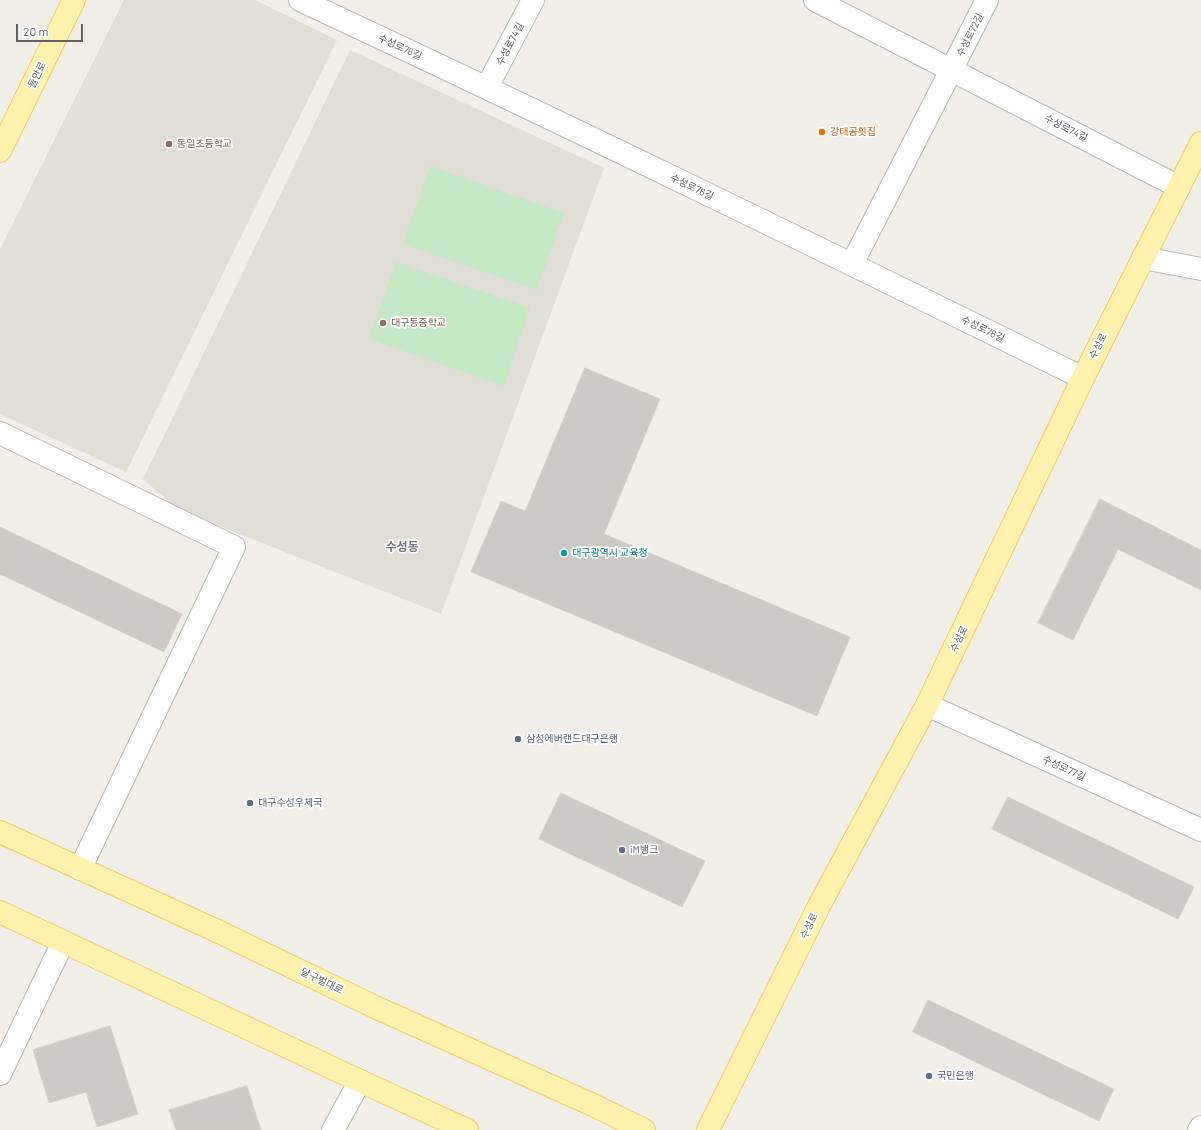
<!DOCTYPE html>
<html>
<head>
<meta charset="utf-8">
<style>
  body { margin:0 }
  #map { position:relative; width:1201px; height:1130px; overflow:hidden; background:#f1efe8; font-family:Barlow,sans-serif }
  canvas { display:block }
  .scale { position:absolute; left:16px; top:24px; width:67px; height:18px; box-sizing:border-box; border:2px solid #5f6368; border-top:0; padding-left:5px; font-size:12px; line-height:14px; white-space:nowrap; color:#5f6368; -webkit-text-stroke:3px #fff; paint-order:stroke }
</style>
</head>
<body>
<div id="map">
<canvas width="1201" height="1130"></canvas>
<div class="scale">20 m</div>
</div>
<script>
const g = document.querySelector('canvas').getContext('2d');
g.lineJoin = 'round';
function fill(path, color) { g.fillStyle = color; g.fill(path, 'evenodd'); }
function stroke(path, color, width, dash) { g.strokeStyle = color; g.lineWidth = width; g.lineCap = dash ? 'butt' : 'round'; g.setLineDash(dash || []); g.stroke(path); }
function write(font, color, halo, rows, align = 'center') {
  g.font = font + ' Barlow,"Noto Sans KR",sans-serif'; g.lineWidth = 3.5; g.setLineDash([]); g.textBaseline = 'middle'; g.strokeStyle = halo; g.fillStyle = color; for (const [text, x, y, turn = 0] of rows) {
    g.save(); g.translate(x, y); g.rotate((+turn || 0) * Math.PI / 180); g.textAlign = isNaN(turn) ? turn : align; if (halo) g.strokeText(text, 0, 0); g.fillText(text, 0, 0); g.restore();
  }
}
const education = new Path2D(`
  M124 0H255L337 40 126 472 0 414V249Z
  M350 50 604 168 441 614 179 510 143 479Z`);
const green = new Path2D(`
  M430 166 564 213 537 290 403 244Z
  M396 262 530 308 504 386 369 339Z`);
const building = new Path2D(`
  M585 368 660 399 604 534 850 637 817 716 471 572 501 501 525 511Z
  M1100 499 1201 550V590L1118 549 1073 640 1038 623Z
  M0 527 182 614 164 652 0 574Z
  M561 793 705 861 682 907 539 839Z
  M1008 797 1194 887 1178 919 992 829Z
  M928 1000 1114 1089 1099 1121 913 1032Z
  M110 1026 138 1114 97 1127 86 1092 49 1103 33 1050Z
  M247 1086 261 1130H176L169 1110Z`);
const minor = new Path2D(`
  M300 0C562 122 823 250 1083 378
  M815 0 1179 187
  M487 87 533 0
  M1143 258 1201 269
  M852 264 987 0
  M0 433 234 547 80 869
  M927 705 1201 830
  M0 1074 63 942
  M333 1130 360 1081
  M1199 1130 1201 1127`);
const major = new Path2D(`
  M0 151 74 0
  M0 832 215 930 375 1007 593 1105 644 1130
  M0 912 360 1081 467 1130
  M708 1130 820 904 927 705 1083 378 1201 143`);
const markers = [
  [822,132,4,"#e8710a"],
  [169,144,4,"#8d6e63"],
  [383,323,4,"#8d6e63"],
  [564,553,4,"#0f9aa8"],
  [518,739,4,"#5c6f8a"],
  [250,803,4,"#5c6f8a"],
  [622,850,4,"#5c6f8a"],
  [929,1076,4,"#5c6f8a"]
];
const streetNames = [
  ["수성로72길",970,35,-63],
  ["수성로74길",510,44,-62],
  ["수성로76길",400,47,25],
  ["들안로",37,75,-64],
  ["수성로74길",1066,128,27],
  ["수성로76길",692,187,26],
  ["수성로76길",983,329,26],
  ["수성로",1098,346,-63],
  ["수성로",959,639,-65],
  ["수성로77길",1064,768,25],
  ["수성로",809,926,-64],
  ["달구벌대로",322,981,26]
];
const foodNames = [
  ["강태공횟집",830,132]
];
const educationNames = [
  ["동일초등학교",177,144],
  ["대구동중학교",391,323]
];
const cultureNames = [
  ["대구광역시 교육청",572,553]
];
const serviceNames = [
  ["삼성에버랜드대구은행",526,739],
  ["대구수성우체국",258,803],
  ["iM뱅크",630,850],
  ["국민은행",937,1076]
];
const quarterNames = [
  ["수성동",402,547]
];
fill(education, '#e1ded6');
fill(green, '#c5e8c5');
fill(building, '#cccac5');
stroke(building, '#d6d1c6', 1);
stroke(minor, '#b5b8bc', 24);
stroke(major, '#f2c960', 24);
stroke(minor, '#fff', 22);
stroke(major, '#fff2af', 22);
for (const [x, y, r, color] of markers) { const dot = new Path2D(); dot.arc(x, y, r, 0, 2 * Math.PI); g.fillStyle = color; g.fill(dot); stroke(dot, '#fff', 1.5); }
write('10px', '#5f6368', '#fff', streetNames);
write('10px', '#c56008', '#fff', foodNames, 'left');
write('10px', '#785e54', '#fff', educationNames, 'left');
write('10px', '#0d838f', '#fff', cultureNames, 'left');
write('10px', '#4e5e75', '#fff', serviceNames, 'left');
write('bold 12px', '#70757a', '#fff', quarterNames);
</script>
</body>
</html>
